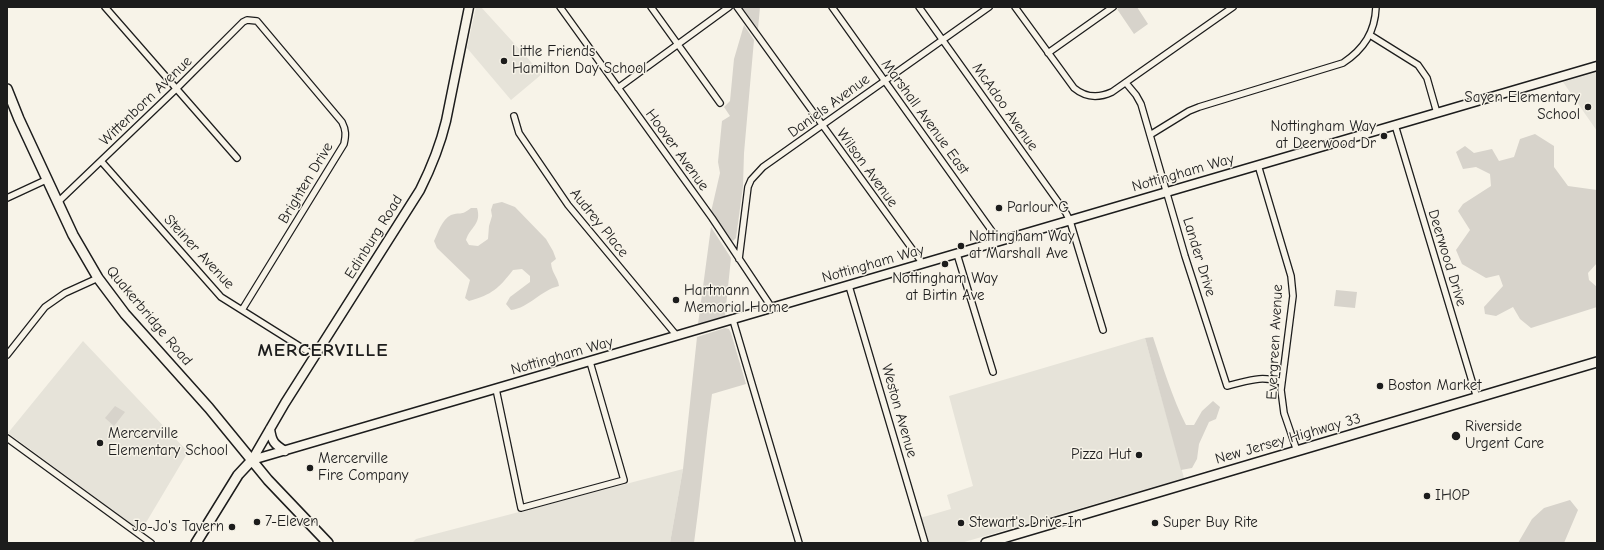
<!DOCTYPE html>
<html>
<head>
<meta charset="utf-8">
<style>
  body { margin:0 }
  #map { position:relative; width:1604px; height:550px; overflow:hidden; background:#f7f3e8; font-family:"Comic Neue",sans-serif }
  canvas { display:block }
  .frame { position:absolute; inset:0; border:8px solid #1c1c1c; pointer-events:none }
</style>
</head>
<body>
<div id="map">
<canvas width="1604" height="550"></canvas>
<div class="frame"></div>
</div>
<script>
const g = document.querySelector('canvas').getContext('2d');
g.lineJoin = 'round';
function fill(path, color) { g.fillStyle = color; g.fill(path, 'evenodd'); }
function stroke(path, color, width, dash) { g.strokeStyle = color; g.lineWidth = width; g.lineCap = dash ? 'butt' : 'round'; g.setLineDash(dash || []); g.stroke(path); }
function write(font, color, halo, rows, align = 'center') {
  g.font = font + ' "Comic Neue",sans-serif'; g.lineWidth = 3; g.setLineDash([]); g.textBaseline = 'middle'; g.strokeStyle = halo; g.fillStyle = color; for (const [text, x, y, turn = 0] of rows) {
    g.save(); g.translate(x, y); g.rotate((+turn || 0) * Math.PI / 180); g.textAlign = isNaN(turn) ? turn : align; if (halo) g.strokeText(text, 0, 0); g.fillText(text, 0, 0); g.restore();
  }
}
const built = new Path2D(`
  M476 7H481L542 74 511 100 467 48Z
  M1597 72V131L1563 82Z
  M1145 338 1184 478 961 543H927L920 518 951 509 947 495 973 486 949 396Z
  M83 341 188 452 141 531 8 433Z
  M683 469 670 543H412L416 539Z`);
const green = new Path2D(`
  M742 7H760L758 29Z
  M1120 7H1137L1148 24 1134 34 1117 9Z
  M744 25 754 40 744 153 743 186 736 238 733 241 731 240 711 212 720 173 718 162 722 121 730 116 724 107 730 101 734 59Z
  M1535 134 1554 146V167L1568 186 1597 190V263L1588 273 1589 280 1597 287V307L1531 328 1520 319 1513 307 1496 316 1485 314 1484 307 1503 286 1499 275 1486 278 1462 264 1456 250 1470 230 1458 211 1463 204 1491 186 1490 174 1476 167 1463 169 1456 152 1465 146 1474 153 1492 149 1499 161 1514 157 1520 139Z
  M502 202 515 207 546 239 553 251 556 259 551 263C552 274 558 277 559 286 541 290 529 308 511 310L506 304 510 297 530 282V276L522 269 513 270C498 289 493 294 469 301L465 298 470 280 437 248 434 241C438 233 442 219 451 215 461 211 460 217 471 208H477C482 224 470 227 466 240L469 245 478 246 488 239 489 226 492 216 491 210 493 204Z
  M711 227 731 258 725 316 698 324Z
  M1336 290 1357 292 1355 308 1334 306Z
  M725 328 729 329 731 333 746 384 712 394C705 444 701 493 694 543H670L683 469 697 337Z
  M1153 337C1163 367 1172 397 1186 425H1194L1202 411 1213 401 1220 407 1216 419 1209 422 1199 444 1197 459 1192 468 1181 470 1145 338Z
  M115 406 125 412 114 426 105 418Z
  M1570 500 1578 510 1564 543H1518L1532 519 1544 508Z`);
const street = new Path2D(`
  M105 7 237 158
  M560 7 712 218 772 308
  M651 7 720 103
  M737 7 923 264
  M832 7 999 241
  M919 7 1066 213 1070 221 1103 330
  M1015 7 1074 88C1086 98 1099 98 1112 92L1233 7
  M1370 35 1418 65 1427 78 1437 113
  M1048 53 1113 7
  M1126 83 1136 95 1141 104 1185 256 1227 386C1249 381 1259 375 1282 382
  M618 88 729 7
  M514 116 519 133 568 205 677 336
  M1395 125 1477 398
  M1150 135 1189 111 1199 107 1343 63C1364 49 1375 32 1376 7
  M101 161 221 297 315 356
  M1258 165 1291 276 1293 296 1281 390 1284 413 1297 451
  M7 198 48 179
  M58 202 176 89 243 22 247 20 257 21 342 122C346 130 346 135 344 144L242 310
  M957 254 993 372
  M739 259 748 187 751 180 763 167 989 7
  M849 286 925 543
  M733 320 799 543
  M7 355 45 307 65 293 98 278
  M496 389 521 508 624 480 590 362
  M7 438 151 543`);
const secondary = new Path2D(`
  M270 429C272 442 274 444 285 451
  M252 460 1597 66
  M252 460 285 403 420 190C431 168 440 146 446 121L469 7`);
const primary = new Path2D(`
  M7 89 19 119 73 235 98 278 125 314 209 408 268 480 328 543
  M196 543 238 475 252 460
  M986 543 1597 362`);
const markers = [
  [504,61,4,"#1c1c1c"],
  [1588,107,4,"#1c1c1c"],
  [1384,136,4,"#1c1c1c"],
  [999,208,4,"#1c1c1c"],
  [961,246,4,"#1c1c1c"],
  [945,264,4,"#1c1c1c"],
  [676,300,4,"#1c1c1c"],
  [1380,386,4,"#1c1c1c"],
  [1456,436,5,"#1c1c1c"],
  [100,443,4,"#1c1c1c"],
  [1139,455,4,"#1c1c1c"],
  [310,468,4,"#1c1c1c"],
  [1427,496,4,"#1c1c1c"],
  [257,522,4,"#1c1c1c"],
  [961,523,4,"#1c1c1c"],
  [1155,523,4,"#1c1c1c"],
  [232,527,4,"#1c1c1c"]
];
const poiNames = [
  ["Little Friends",512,52],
  ["Hamilton Day School",512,69],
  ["Sayen Elementary",1580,98,"right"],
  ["School",1580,115,"right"],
  ["Nottingham Way",1376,127,"right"],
  ["at Deerwood Dr",1376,144,"right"],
  ["Parlour G",1007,208],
  ["Nottingham Way",969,237],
  ["at Marshall Ave",969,254],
  ["Nottingham Way",945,279,"center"],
  ["at Birtin Ave",945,296,"center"],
  ["Hartmann",684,291],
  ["Memorial Home",684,308],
  ["Boston Market",1388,386],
  ["Riverside",1465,427],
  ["Urgent Care",1465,444],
  ["Mercerville",108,434],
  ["Elementary School",108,451],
  ["Pizza Hut",1131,455,"right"],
  ["Mercerville",318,459],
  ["Fire Company",318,476],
  ["IHOP",1435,496],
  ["7-Eleven",265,522],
  ["Stewart's Drive-In",969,523],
  ["Super Buy Rite",1163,523],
  ["Jo-Jo's Tavern",224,527,"right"]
];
const streetNames = [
  ["Wittenborn Avenue",146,101,-44],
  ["Daniels Avenue",829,106,-36],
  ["McAdoo Avenue",1005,107,55],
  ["Marshall Avenue East",925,117,54],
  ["Hoover Avenue",677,150,54],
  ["Wilson Avenue",867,168,54],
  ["Nottingham Way",1183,173,-16],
  ["Brighten Drive",306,183,-59],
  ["Audrey Place",599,223,51],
  ["Edinburg Road",374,237,-58],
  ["Steiner Avenue",199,252,47],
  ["Lander Drive",1199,257,73],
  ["Deerwood Drive",1447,258,73],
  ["Nottingham Way",873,264,-16],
  ["Quakerbridge Road",149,316,50],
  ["Evergreen Avenue",1275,342,-87],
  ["Nottingham Way",562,356,-16],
  ["Weston Avenue",899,411,74],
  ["New Jersey Highway 33",1288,439,-16]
];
const districtNames = [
  ["MERCERVILLE",323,351]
];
fill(built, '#e6e3d9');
fill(green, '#d7d3cb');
stroke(street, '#1c1c1c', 8);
stroke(secondary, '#1c1c1c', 11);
stroke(primary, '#1c1c1c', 12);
stroke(street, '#f7f3e8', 5.5);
stroke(secondary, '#f7f3e8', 8);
stroke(primary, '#f7f3e8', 9);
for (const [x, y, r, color] of markers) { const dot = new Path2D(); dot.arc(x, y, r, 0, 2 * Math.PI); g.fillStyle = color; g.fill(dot); stroke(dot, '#f7f3e8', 1.5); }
write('15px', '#1c1c1c', '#f7f3e8', poiNames, 'left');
write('15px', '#1c1c1c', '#f7f3e8', streetNames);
g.letterSpacing = '1px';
write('bold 19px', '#1c1c1c', '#f7f3e8', districtNames);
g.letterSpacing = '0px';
</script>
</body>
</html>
